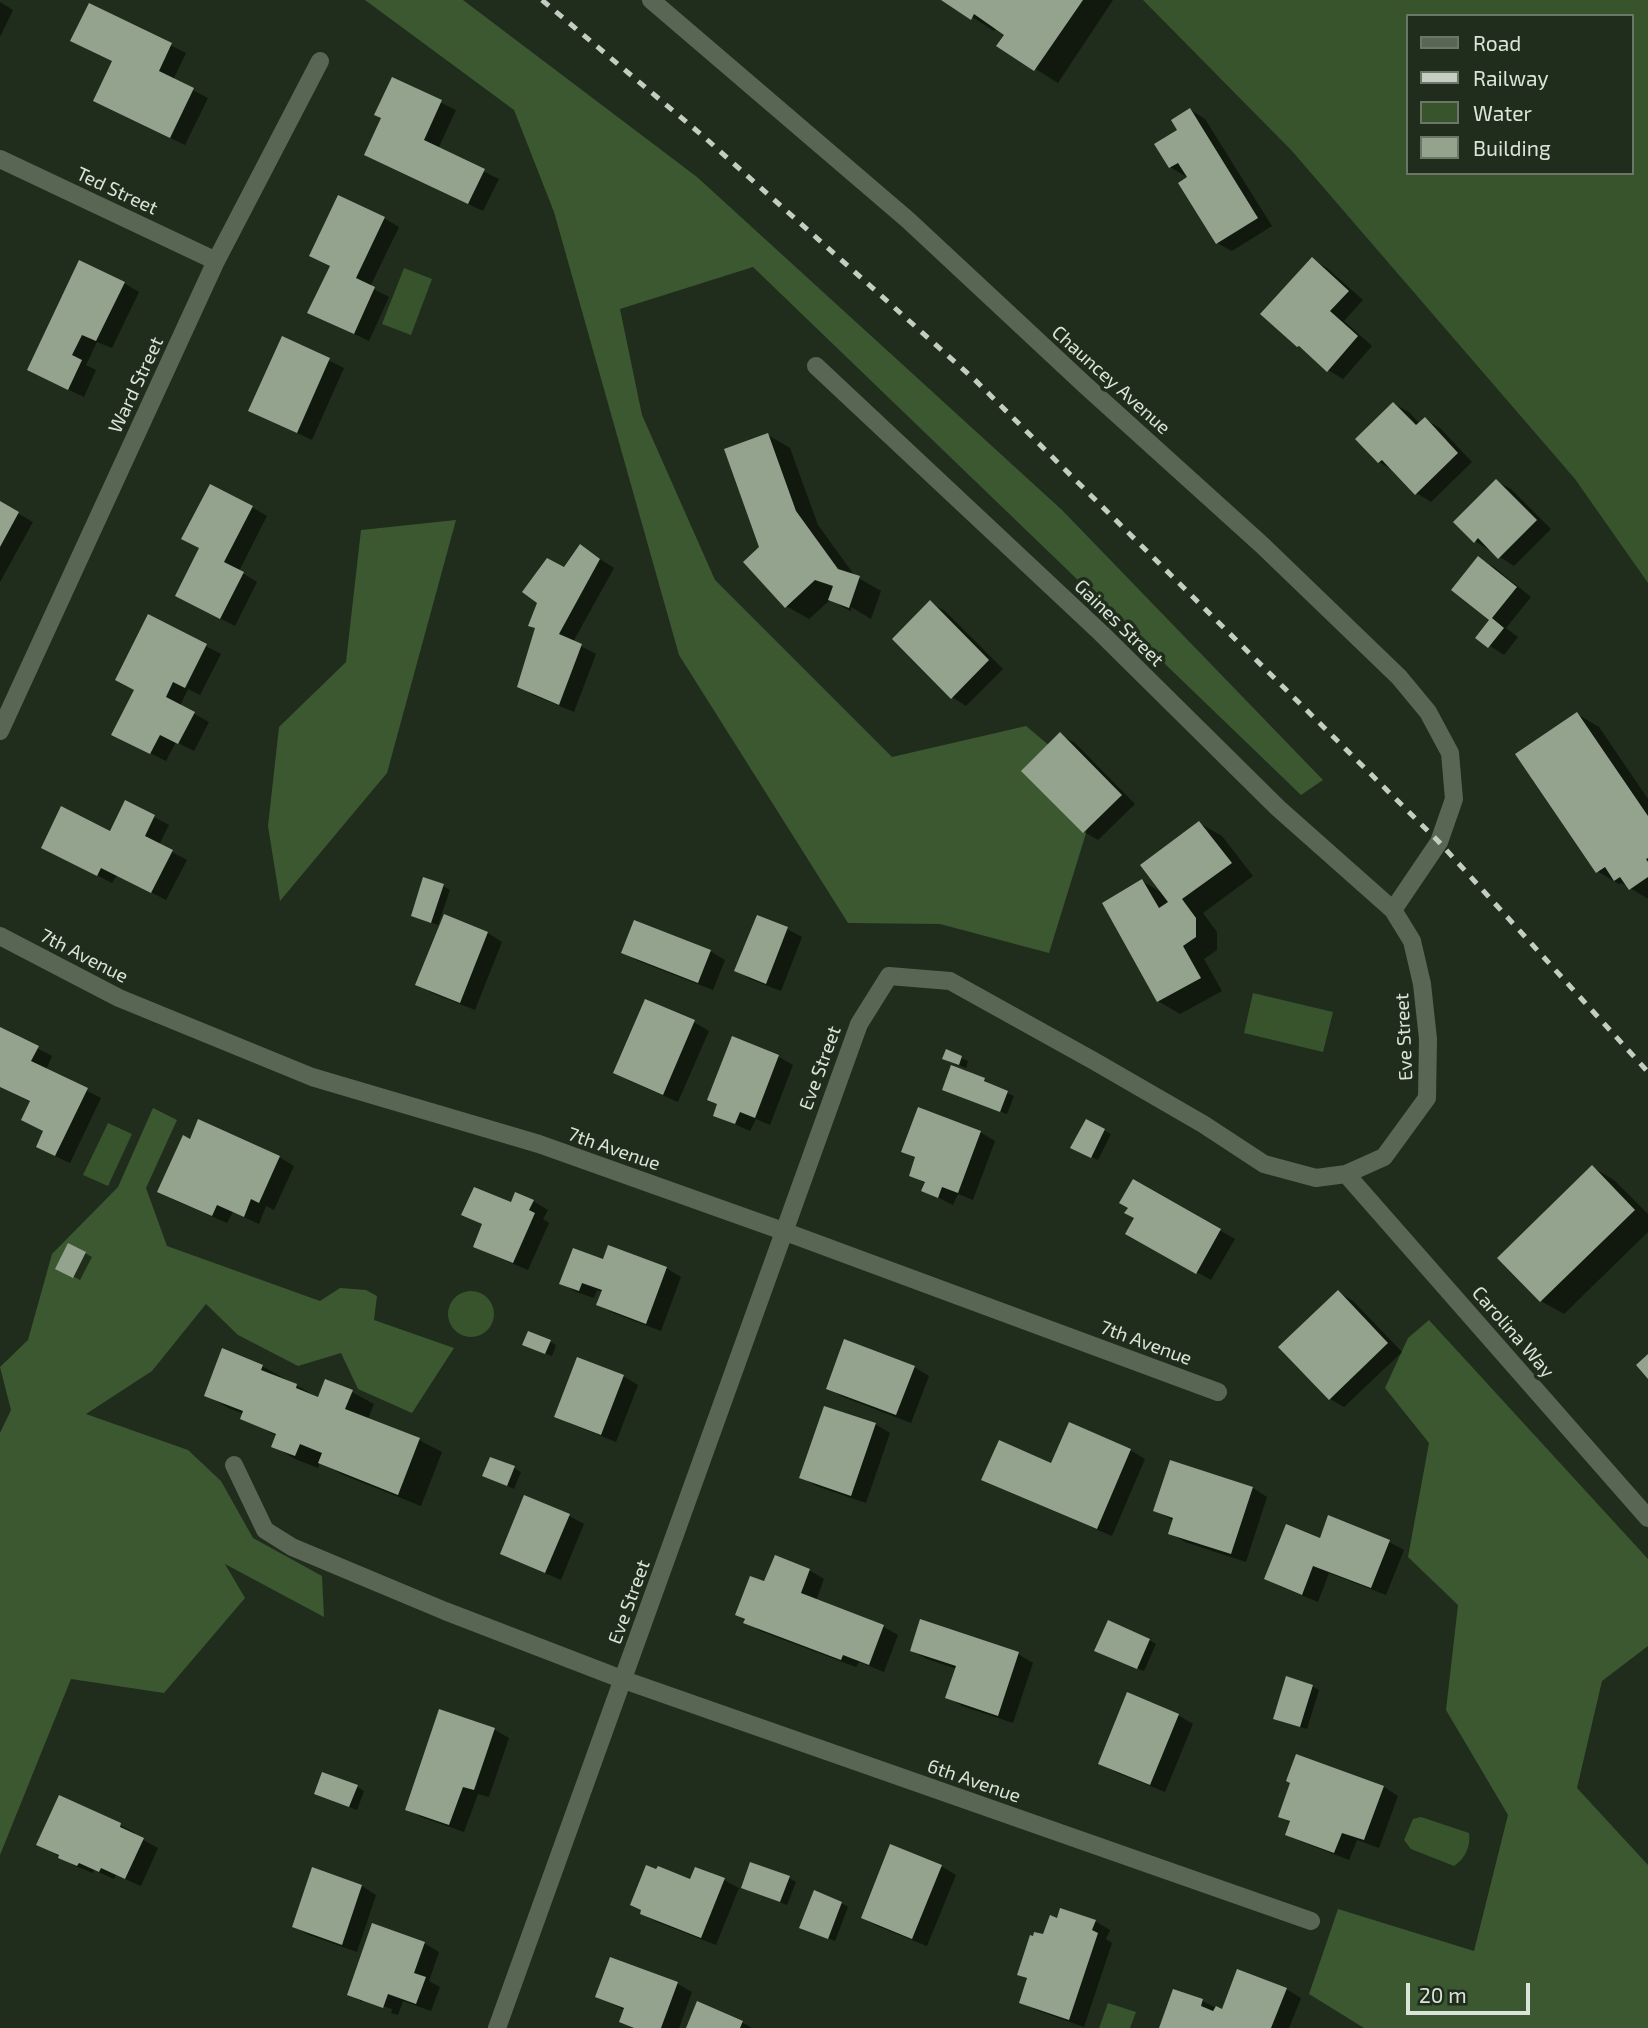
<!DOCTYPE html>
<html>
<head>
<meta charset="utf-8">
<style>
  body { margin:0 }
  #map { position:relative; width:1648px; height:2028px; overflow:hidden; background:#202d1c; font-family:"Exo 2",sans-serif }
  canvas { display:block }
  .legend { position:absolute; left:1406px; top:14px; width:228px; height:161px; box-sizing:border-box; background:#202d1c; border:2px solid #6b7668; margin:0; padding:9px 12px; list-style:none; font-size:21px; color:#dbe4d9 }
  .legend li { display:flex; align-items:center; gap:14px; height:35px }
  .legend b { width:35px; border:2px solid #6b7668 }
  .scale { position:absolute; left:1406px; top:1983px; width:124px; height:32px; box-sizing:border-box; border:4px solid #dbe4d9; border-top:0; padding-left:9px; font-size:21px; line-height:24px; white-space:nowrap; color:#dbe4d9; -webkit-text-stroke:5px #202d1c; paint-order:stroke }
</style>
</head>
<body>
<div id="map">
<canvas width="1648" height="2028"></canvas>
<ul class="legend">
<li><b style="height:9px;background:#586653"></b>Road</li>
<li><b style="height:9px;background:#c4cdc1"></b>Railway</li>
<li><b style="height:19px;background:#37542d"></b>Water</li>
<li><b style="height:19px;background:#93a38e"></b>Building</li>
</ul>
<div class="scale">20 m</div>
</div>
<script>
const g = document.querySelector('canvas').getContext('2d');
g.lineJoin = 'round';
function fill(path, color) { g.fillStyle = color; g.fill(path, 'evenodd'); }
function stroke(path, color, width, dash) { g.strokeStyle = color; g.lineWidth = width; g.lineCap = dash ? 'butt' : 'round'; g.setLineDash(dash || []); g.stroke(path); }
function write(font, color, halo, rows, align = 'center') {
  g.font = font + ' "Exo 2",sans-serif'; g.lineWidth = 7; g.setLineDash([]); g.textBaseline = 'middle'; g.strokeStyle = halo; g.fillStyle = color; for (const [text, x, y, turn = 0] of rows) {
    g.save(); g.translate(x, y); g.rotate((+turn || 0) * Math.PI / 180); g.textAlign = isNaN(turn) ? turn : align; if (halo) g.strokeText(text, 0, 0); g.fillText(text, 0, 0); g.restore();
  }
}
const forest = new Path2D(`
  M365 0H463L697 177 1062 510 1323 780 1301 795 753 267 620 309 642 415 715 580 892 757 1026 726 1100 788 1049 953 940 924 848 923 679 655 554 212 514 110Z
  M456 520 387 773 280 901 268 826 279 727 346 662 361 530Z
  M153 1108 177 1120 146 1188 167 1246 320 1301 340 1288 366 1290 377 1296 374 1320 454 1348 412 1413 358 1389 341 1353 298 1366 238 1335 206 1304 152 1371 86 1414 188 1450 221 1481 253 1538 322 1576 324 1617 225 1564 245 1598 164 1693 71 1679 0 1855V1433L11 1410 0 1367 28 1340 52 1254 118 1187Z
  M1429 1320 1648 1559V1646L1602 1681 1577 1788 1648 1865V2028H1364L1309 1994 1338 1909 1474 1951 1508 1815 1446 1710 1458 1605 1408 1557 1429 1443 1385 1388 1408 1338Z`);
const water = new Path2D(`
  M1143 0H1648V583L1575 479 1292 151ZM1408 16H1632V173H1408Z
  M404 268 432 279 411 335 382 324Z
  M1253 993 1333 1012 1323 1052 1244 1033Z
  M108 1123 132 1134 108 1186 83 1175Z
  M448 1314a23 23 0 1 1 46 0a23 23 0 1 1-46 0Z
  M1421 1817 1469 1833C1471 1846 1465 1859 1454 1866L1411 1849 1404 1840 1413 1819Z
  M1108 2003 1136 2012 1130 2028H1099Z`);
const shadow = new Path2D(`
  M946 0H1113L1058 83 999 46 1007 34 997 27 994 31Z
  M0 2 13 10 0 37Z
  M90 5 186 53 173 80 208 98 185 145 110 108 114 62Z
  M393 79 456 110 438 149 499 179 483 211 366 155 383 118Z
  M1191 110 1205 119 1272 226 1232 251 1217 243 1187 175 1185 176 1170 167 1179 131Z
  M384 218 399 227 370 287 389 297 369 341 309 312 331 267 311 256Z
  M1312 259 1327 268 1363 300 1344 321 1372 346 1343 379 1328 370 1308 352 1298 346Z
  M124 283 139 292 112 348 97 342 86 365 96 370 84 397 44 378Z
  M283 338 344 368 312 440 251 411Z
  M1394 404 1409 412 1420 424 1425 419 1440 428 1472 462 1431 502 1416 493 1394 471 1379 462Z
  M768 435 790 448 818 525 855 576 881 591 871 619 851 607V611L855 614 852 612 830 600 809 619 786 606 761 547Z
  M1496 481 1511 489 1551 529 1514 566 1475 541Z
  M0 503 33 522 0 582Z
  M252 507 267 516 239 571 257 582 235 626 192 604Z
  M581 547 614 568 573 642 596 654 574 712 533 695 519 686 536 629 530 625Z
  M1479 559 1494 567 1531 597 1506 628 1518 637 1504 655 1478 638 1491 620Z
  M930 603 945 611 1003 669 966 706 952 697Z
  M148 616 221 654 200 695 188 689 180 706 209 722 194 751 176 742 166 761 128 742Z
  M1577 714 1599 727 1648 799V899L1622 883 1619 884 1597 871Z
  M1061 735 1075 743 1135 804 1098 840 1084 832Z
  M126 802 169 825 159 845 187 860 166 900 117 875 112 883 58 855 111 833Z
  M1199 823 1222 836 1253 876 1203 913 1217 932V950L1204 959 1222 991 1180 1014 1158 1001 1142 881 1164 894Z
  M443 886 450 890 438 925 413 916Z
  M445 917 488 933 502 942 475 1010 432 993 418 985Z
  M758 917 787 929 802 937 781 991 750 979 736 970Z
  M710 951 725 960 713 990 638 961 623 952Z
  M646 1001 694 1022 709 1031 678 1102 630 1081 615 1073Z
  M0 1029 52 1056 46 1070 101 1098 70 1163 53 1155 31 1102 0 1087Z
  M733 1038 779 1057 793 1065 770 1125 756 1119 750 1131 715 1115Z
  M947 1052 968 1061 966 1068 951 1062Z
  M984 1080 991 1084 990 1086 1014 1096 1007 1114 951 1093Z
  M1086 1121 1111 1134 1098 1160 1079 1151Z
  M980 1132 995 1141 973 1200 958 1194 953 1205 923 1190 926 1184 911 1175 917 1159 904 1151Z
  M190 1141 279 1157 294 1166 274 1210 266 1206 259 1224 233 1212 227 1223 174 1200 159 1191Z
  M1592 1167 1614 1180 1648 1214V1232L1564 1314 1541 1301 1499 1258Z
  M1133 1181 1235 1239 1211 1280 1127 1233 1136 1218 1130 1207Z
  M533 1201 548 1210 543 1219 549 1223 528 1270 490 1254 475 1246 483 1225 463 1215Z
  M85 1253 92 1257 80 1280 57 1268Z
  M604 1261 666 1268 681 1277 661 1331 613 1313 599 1305 603 1292 597 1290 594 1298 576 1292 561 1283Z
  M1338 1292 1353 1301 1402 1352 1344 1407 1330 1399Z
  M550 1342 556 1345 552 1356 531 1348Z
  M262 1366 319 1398 352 1392 374 1404 368 1419 419 1440 442 1452 421 1506 343 1475 320 1462 318 1468 295 1459 273 1446 277 1436 242 1418 244 1414 228 1408 206 1395Z
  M914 1367 929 1376 911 1423 843 1397 828 1388Z
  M623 1376 638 1385 616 1442 571 1424 556 1416Z
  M875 1424 890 1433 866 1503 816 1486 801 1477Z
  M1130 1450 1145 1459 1112 1536 998 1487 984 1479Z
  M1171 1462 1253 1488 1267 1497 1246 1562 1185 1542 1170 1533 1174 1521 1155 1510Z
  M514 1468 521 1472 514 1489 484 1476Z
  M569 1516 584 1524 561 1580 517 1561 502 1553Z
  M1321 1540 1389 1542 1404 1550 1386 1595 1329 1573 1318 1602 1281 1587 1266 1578Z
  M809 1570 824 1579 816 1601 884 1627 898 1635 884 1672 859 1662 856 1667 760 1631 737 1615 765 1583Z
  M922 1622 1018 1654 1033 1663 1013 1723 962 1706 947 1697 957 1669 927 1659 912 1651Z
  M1149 1640 1156 1644 1144 1671 1103 1654Z
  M1312 1686 1319 1690 1307 1729 1282 1722 1275 1718Z
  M440 1711 495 1730 509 1738 489 1797 478 1794 464 1832 421 1817 407 1809Z
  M1178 1715 1193 1724 1165 1792 1115 1772 1100 1763Z
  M1297 1756 1384 1787 1398 1796 1379 1848 1357 1840 1349 1860 1302 1842 1287 1834 1291 1823 1280 1816 1292 1783Z
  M357 1787 364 1791 357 1810 316 1794Z
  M120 1825 135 1833 134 1835 158 1848 141 1886 116 1875 114 1879 94 1870 93 1873 75 1866 39 1844Z
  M941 1866 956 1875 927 1946 877 1926 863 1918Z
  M696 1869 724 1880 739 1888 716 1945 657 1922 642 1913 691 1881Z
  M313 1870 362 1886 376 1895 357 1952 309 1935 294 1927Z
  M789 1878 796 1882 787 1905 743 1888Z
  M841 1903 848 1907 835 1941 801 1928Z
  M1095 1921 1110 1930 1106 1939 1112 1943 1084 2027 1036 2010 1021 2002 1028 1980 1019 1974 1044 1936Z
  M424 1943 439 1952 429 1981 440 1987 431 2011 403 2001 398 2015 391 2013 392 2009 362 1999V2002L349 1994Z
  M611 1959 678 1984 692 1992 679 2028H633L621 2021 625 2010 597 1997Z
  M1286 1989 1301 1998 1289 2028H1160L1202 2001 1223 2011Z
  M742 2022 752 2028H687Z`);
const building = new Path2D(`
  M941 0H1083L1034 71 996 46 1004 35 974 14 971 20Z
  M89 3 172 43 159 71 194 88 170 138 93 101 112 61 70 41Z
  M392 77 442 100 424 140 485 169 468 204 364 155 381 118 374 115Z
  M1190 108 1258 218 1216 244 1178 183 1187 177 1178 163 1169 168 1154 144 1177 130 1171 120Z
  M338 195 385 217 356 278 375 287 354 334 307 313 330 266 309 256Z
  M1312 257 1349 291 1330 311 1358 336 1327 372 1299 346 1297 347 1260 314Z
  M79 260 125 282 96 341 82 335 72 355 82 360 68 390 27 370Z
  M282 336 330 358 297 433 248 411Z
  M1393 402 1416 425 1425 417 1458 453 1415 495 1382 460 1378 463 1355 439Z
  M768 433 796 511 838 569 860 576 849 608 828 600 833 586 815 580 785 608 743 562 759 547 724 449Z
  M1496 479 1537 520 1498 559 1478 538 1474 543 1453 522Z
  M210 484 253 506 224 562 244 572 220 619 175 596 199 548 181 539Z
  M0 501 19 512 0 547Z
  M580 544 600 559 559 634 582 644 559 705 517 687 535 628 528 626 537 603 522 592 547 558 564 567Z
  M1478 556 1517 587 1492 618 1504 628 1488 648 1475 638 1489 620 1451 590Z
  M930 600 989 660 951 699 892 639Z
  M148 614 207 644 185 688 173 682 166 697 195 712 178 744 160 735 150 754 111 735 134 690 115 680Z
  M1577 712 1648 816V858L1646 859 1648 862V877L1629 890 1620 877 1614 881 1605 867 1596 873 1515 754Z
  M1060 732 1122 795 1083 833 1021 771Z
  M125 800 155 815 145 836 173 850 151 893 101 868 97 876 41 848 61 806 110 831Z
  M1199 821 1232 863 1182 899 1196 918V937L1183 946 1201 978 1157 1002 1102 903 1142 879 1159 908 1168 902 1140 865Z
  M423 877 444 884 431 923 411 916Z
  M444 914 488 932 460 1003 415 985Z
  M757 915 788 927 766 984 734 971Z
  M634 920 711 950 698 983 621 953Z
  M645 999 695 1020 663 1095 613 1073Z
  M0 1027 39 1046 31 1061 88 1088 55 1156 36 1147 43 1131 21 1120 30 1101 0 1087Z
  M732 1036 779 1055 755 1118 740 1112 735 1124 713 1116 717 1104 707 1100Z
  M946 1049 962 1056 959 1065 942 1059Z
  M951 1065 985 1078 984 1081 1008 1091 1000 1112 942 1090Z
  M918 1107 981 1131 958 1193 942 1187 938 1198 921 1191 925 1182 909 1176 915 1157 901 1152Z
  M198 1119 280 1156 259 1203 251 1199 244 1217 217 1205 212 1216 157 1192 183 1135 190 1139Z
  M1086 1119 1105 1129 1091 1158 1070 1148Z
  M1592 1165 1635 1210 1540 1302 1497 1258Z
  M1133 1179 1221 1229 1196 1274 1125 1234 1134 1218 1124 1213 1128 1208 1119 1203Z
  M474 1187 511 1202 515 1192 534 1200 529 1210 535 1213 513 1263 473 1247 482 1224 461 1215Z
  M68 1243 86 1252 73 1278 55 1269Z
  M608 1245 667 1267 646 1324 596 1305 602 1290 582 1283 579 1291 559 1284 573 1248 603 1259Z
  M1338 1290 1388 1343 1329 1400 1278 1347Z
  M528 1331 551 1340 545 1354 522 1345Z
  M844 1339 915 1366 896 1415 826 1389Z
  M222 1348 263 1365 261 1370 297 1384 296 1388 318 1397 325 1379 353 1390 345 1409 420 1438 398 1495 318 1463 322 1453 300 1444 295 1456 271 1447 276 1434 240 1419 243 1411 204 1396Z
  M1648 1354V1379L1636 1365Z
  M577 1357 624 1375 601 1435 554 1417Z
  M824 1406 876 1423 851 1496 799 1478Z
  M1069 1422 1131 1449 1097 1529 981 1480 999 1440 1051 1463Z
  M490 1457 515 1466 507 1486 482 1476Z
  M1170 1460 1253 1487 1231 1554 1168 1534 1173 1518 1153 1511Z
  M524 1495 570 1514 545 1573 500 1554Z
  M1328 1515 1390 1540 1371 1588 1313 1566 1302 1595 1264 1579 1286 1524 1320 1538Z
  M775 1555 810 1569 801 1593 884 1625 869 1665 843 1655 841 1660 743 1623 745 1619 735 1615 750 1576 764 1581Z
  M920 1619 1019 1652 998 1716 945 1698 956 1666 910 1651Z
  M1108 1620 1150 1639 1137 1669 1094 1651Z
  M1286 1676 1313 1685 1300 1727 1273 1719Z
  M1127 1692 1179 1714 1150 1785 1098 1764Z
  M439 1709 495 1728 474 1790 463 1787 449 1825 405 1810Z
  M1296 1754 1384 1786 1364 1840 1342 1833 1334 1853 1285 1835 1290 1821 1278 1817 1290 1783 1286 1781Z
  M322 1772 358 1785 349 1807 314 1794Z
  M59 1795 121 1823 120 1827 144 1838 125 1879 101 1868 99 1872 79 1863 77 1866 58 1858 59 1855 36 1845Z
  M890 1844 942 1865 912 1939 861 1918Z
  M750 1862 790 1876 780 1902 741 1888Z
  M646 1865 656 1869 658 1866 690 1879 695 1867 725 1878 701 1938 640 1914 641 1910 630 1905Z
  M312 1867 362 1885 342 1945 292 1927Z
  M814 1890 842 1902 828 1939 799 1928Z
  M1060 1908 1096 1920 1092 1930 1098 1933 1069 2020 1019 2003 1027 1978 1017 1975 1030 1935 1033 1936 1034 1932 1043 1934 1050 1915 1057 1918Z
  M372 1923 425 1942 414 1973 426 1977 416 2004 388 1994 383 2008 347 1995Z
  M610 1957 678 1982 661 2028H634L619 2022 624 2008 595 1997Z
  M1237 1969 1287 1988 1271 2028H1159L1173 1989 1203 1999 1201 2006 1213 2011 1216 2006 1222 2009Z
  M697 2001 743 2021 740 2028H686Z`);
const minor = new Path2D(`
  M0 159 216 261
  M816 366 1101 633 1278 808 1393 910
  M0 731 216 261 320 61
  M0 936 119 998 312 1077 539 1144 783 1231 1218 1392
  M1346 1174 1648 1518
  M234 1465 265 1530 292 1547 445 1611 624 1680 1311 1921
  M497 2028 859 1024 889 976 950 981 1094 1061 1203 1124 1264 1164 1316 1178 1346 1174 1384 1157 1427 1098 1428 1039 1422 984 1412 941 1393 910 1439 842 1454 799 1450 753 1428 712 1399 677 1262 545 1085 385 908 220 651 0`);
const rail = new Path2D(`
  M542 0 703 136 974 379 1439 842 1648 1072`);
const streetNames = [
  ["Ted Street",117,191,25],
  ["Chauncey Avenue",1111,380,42],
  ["Ward Street",136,385,-65],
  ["Gaines Street",1119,623,44],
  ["7th Avenue",84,956,27],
  ["Eve Street",1404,1037,-93],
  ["Eve Street",820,1068,-70],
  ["7th Avenue",614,1149,19],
  ["Carolina Way",1513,1332,49],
  ["7th Avenue",1146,1343,20],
  ["Eve Street",629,1602,-70],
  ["6th Avenue",974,1781,19]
];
fill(forest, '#3b5831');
fill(water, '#37542d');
fill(shadow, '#0007');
fill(building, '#93a38e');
stroke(minor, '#586653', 18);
stroke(rail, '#c4cdc1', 5, [9, 9]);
write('19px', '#dbe4d9', '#202d1c', streetNames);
</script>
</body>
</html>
